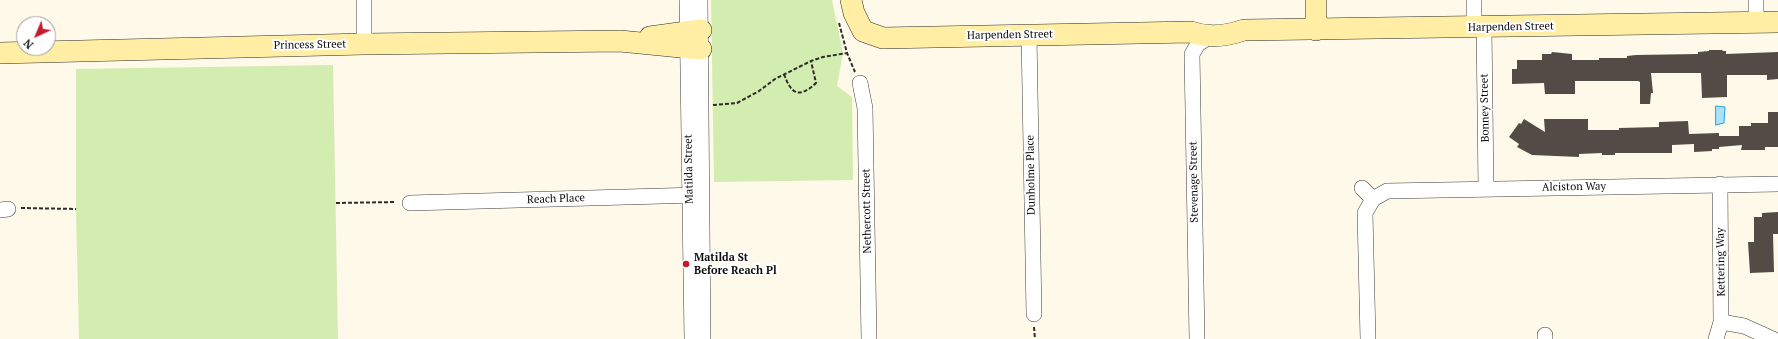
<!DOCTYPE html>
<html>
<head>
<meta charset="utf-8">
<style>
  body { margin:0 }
  #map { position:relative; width:1778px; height:339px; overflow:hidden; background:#fff9e9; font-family:"PT Serif",serif }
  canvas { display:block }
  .north { position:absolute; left:16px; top:16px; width:40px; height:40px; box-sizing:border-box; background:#fff; border:1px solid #9d9d9d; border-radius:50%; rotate:224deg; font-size:11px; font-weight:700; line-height:16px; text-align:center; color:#0b0b0b }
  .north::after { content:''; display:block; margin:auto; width:14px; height:18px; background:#c5192d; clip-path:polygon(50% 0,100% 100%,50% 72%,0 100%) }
</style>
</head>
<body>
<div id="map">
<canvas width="1778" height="339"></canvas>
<div class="north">N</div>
</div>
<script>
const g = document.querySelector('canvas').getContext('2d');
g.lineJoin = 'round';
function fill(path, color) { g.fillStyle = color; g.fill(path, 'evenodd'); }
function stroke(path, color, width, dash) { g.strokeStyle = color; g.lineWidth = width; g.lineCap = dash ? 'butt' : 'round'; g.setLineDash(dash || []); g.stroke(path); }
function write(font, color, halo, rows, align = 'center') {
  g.font = font + ' "PT Serif",serif'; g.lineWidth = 4; g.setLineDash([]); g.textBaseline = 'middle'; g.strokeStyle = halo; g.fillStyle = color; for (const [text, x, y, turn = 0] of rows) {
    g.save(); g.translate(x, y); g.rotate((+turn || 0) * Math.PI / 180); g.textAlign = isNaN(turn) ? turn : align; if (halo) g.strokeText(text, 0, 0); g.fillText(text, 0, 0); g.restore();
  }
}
const green = new Path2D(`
  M711 0H832L843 53 837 86 852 97 853 180 714 182Z
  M333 65 338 339H79L76 209V69Z`);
const water = new Path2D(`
  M1716 106 1725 107 1724 123 1716 125Z`);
const building = new Path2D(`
  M1709 50H1723L1722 51H1726V54L1778 52V79L1767 80V75H1727V97L1702 98 1701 73H1651L1653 93H1651L1650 104H1640V82L1638 81H1575V94H1545L1544 83 1512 84V69H1517V60H1542V54H1551L1552 52 1572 54V60H1599V58H1627V56L1636 55 1698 54V52L1709 51Z
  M1768 112H1778V147H1765V150H1741L1742 145 1719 147V149H1712V151L1694 152V144L1672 145V153H1615V155H1602V153L1579 154V157L1532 155 1517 147 1519 144 1509 137 1519 123 1521 124 1524 119 1545 132 1544 119H1588V130H1619V128L1659 127V122L1688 121 1689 134 1719 133V136H1739V126H1751V123H1768Z
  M1778 212V234H1773L1774 272 1750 273 1748 242H1754V217H1762V213Z`);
const path = new Path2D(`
  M839 23 847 53 855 72
  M784 74C791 94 799 99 816 83L811 61
  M713 105 737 103 759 91 775 79 811 61 823 57 847 53
  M336 203 396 202
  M21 208 76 209
  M1034 327 1035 339`);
const street = new Path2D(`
  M364 0V44
  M687 0 692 339
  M700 0 703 339
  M1474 0V27
  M1756 0V22
  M1484 27 1486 189
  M1029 35 1034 314
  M860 83 865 108 869 339
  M1362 188 1373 199
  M410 203 698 195
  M0 210 8 209
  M1721 322 1744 326 1773 339
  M1545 335V339
  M1197 339 1192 54 1198 44 1212 35
  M1368 339 1365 213 1373 199 1387 191 1778 184
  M1716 339 1721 322 1720 184`);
const secondary = new Path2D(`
  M851 0 854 13 863 31 883 38 1191 32C1208 38 1227 36 1244 30L1778 22
  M1316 0V30
  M650 37 701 30
  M0 53 364 44 620 41 701 49`);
const markers = [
  [686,264,4,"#c5192d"]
];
const streetNames = [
  ["Harpenden Street",1511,27,-1],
  ["Harpenden Street",1010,35,-1],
  ["Princess Street",310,45,-1],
  ["Bonney Street",1485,108,-91],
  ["Matilda Street",689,169,-91],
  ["Dunholme Place",1031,175,-91],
  ["Stevenage Street",1194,182,-91],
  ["Alciston Way",1574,187,-1],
  ["Reach Place",556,199,-2],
  ["Nethercott Street",867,211,-91],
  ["Kettering Way",1721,262,-91]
];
const poiNames = [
  ["Matilda St",694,258],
  ["Before Reach Pl",694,271]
];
fill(green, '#d3ecb0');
fill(water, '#a9e2fb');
stroke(water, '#2a9fd8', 1);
fill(building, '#544b46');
stroke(street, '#3e3e3e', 16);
stroke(secondary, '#2d2d2d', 22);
stroke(path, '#2d2d2d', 2, [4, 2]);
stroke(street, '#fff', 15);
stroke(secondary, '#ffeea4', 21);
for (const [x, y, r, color] of markers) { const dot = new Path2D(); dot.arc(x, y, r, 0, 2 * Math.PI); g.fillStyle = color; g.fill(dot); stroke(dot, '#fff', 1.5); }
write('11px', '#0b0b0b', '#fff', streetNames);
write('bold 11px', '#0b0b0b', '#fff', poiNames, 'left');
</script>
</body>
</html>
